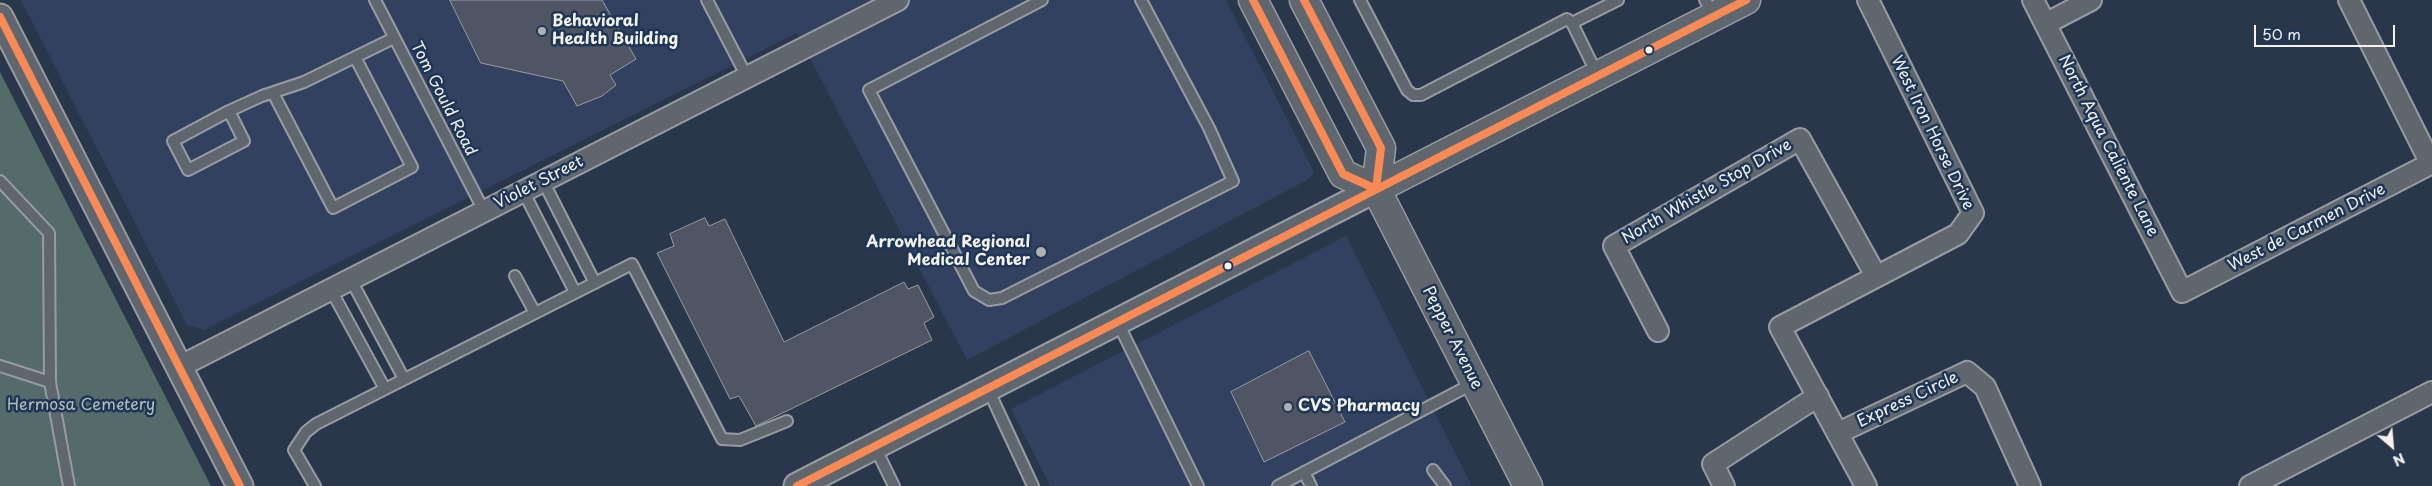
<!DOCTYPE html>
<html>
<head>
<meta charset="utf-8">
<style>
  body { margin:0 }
  #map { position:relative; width:2432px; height:486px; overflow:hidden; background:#2a374a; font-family:"Playpen Sans",sans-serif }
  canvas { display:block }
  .north { position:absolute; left:2367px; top:421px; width:50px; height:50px; -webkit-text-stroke:4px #1d3557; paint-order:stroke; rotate:153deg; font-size:14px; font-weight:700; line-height:20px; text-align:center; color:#f4f1e8 }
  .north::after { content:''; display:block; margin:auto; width:18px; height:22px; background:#f4f1e8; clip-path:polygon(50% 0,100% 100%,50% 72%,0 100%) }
  .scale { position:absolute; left:2254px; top:25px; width:141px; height:22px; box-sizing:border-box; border:2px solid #f4f1e8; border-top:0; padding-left:6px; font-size:15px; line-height:18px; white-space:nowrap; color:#f4f1e8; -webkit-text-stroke:4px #1d3557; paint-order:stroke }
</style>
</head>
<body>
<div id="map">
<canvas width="2432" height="486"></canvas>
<div class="north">N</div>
<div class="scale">50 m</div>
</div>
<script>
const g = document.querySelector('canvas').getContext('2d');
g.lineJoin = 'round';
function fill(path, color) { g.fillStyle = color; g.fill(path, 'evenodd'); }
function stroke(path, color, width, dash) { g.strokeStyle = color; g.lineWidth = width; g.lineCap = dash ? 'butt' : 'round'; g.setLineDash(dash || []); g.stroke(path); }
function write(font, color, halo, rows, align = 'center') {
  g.font = font + ' "Playpen Sans",sans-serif'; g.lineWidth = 5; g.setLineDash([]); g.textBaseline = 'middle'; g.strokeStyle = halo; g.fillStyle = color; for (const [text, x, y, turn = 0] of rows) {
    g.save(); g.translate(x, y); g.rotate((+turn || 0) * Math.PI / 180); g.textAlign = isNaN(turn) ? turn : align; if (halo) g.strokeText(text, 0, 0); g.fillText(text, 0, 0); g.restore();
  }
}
const built = new Path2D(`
  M21 0H1226L1314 172 1309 179 967 360 797 33 204 330 187 325Z
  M1346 236 1472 486H1050L1011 409Z`);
const green = new Path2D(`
  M0 72 211 486H0Z`);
const building = new Path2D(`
  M450 0H602L636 59 610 75 616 85 602 96 577 106 563 81 481 63Z
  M705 218 709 226 725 219 784 342 904 282 908 289 918 285 934 317 924 323 932 340 756 426 739 396 730 399 657 253 674 246 670 234Z
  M1309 351 1345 422 1264 462 1231 392Z`);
const service = new Path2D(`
  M375 0 484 211
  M707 0 747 77
  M1042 0 869 90 974 291 989 300 1002 298 1233 181 1209 128 1141 0
  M1360 0 1407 90 1413 95H1421L1567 19 1572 23 1597 74
  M1705 0 1714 15
  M1572 23 1618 0
  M273 93 333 208 412 167 355 57
  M229 111 244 141 188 170 173 141 229 111 262 96 304 82 394 38
  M0 181 49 233 50 382 69 486
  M543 181 595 283
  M523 191 575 292
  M515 276 535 313
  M351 280 404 379
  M331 290 385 389
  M1117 321 1198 486
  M0 366 50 382
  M988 389 1033 486
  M875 447 894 486
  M1433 470 1445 486
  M1304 472 1311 486
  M315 486 294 450 306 432 316 424 632 264 722 439 740 440 787 421
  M1278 486 1474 383`);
const minor = new Path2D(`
  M2033 0 2182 292 2432 163
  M2349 0 2431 164
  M2045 24 2091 0
  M1658 331 1614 246 1800 139 1876 276
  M179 367 898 0
  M1838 433 1967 372 1985 387 2030 486
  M1724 486 1713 464 1818 396
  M1866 486 1780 327 1958 234 1973 213 1868 0
  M2250 486 2432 392`);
const tertiary = new Path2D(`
  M0 17 240 486
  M797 486 1376 189`);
const secondary = new Path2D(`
  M1253 0 1343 174 1376 189
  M1304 0 1381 148 1376 189 1528 486
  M1376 189 1746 0`);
const bus1 = new Path2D(`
  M1253 0 1343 174 1376 189
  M1304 0 1381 148 1376 189
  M0 17 240 486
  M797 486 1746 0`);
const markers = [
  [542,31,5,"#adb0b1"],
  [1649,50,4.5,"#f4f1e8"],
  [1041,252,6,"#adb0b1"],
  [1228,266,4.5,"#f4f1e8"],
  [1288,407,5,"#adb0b1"]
];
const poiNames = [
  ["Behavioral",552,22],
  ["Health Building",552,40],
  ["Arrowhead Regional",1030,243,"right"],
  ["Medical Center",1030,261,"right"],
  ["CVS Pharmacy",1298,407]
];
const streetNames = [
  ["Tom Gould Road",443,99,63],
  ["West Iron Horse Drive",1932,133,64],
  ["North Aqua Caliente Lane",2108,146,63],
  ["Violet Street",539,183,-27],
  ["North Whistle Stop Drive",1707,192,-30],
  ["West de Carmen Drive",2307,228,-27],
  ["Pepper Avenue",1452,338,63],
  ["Express Circle",1908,400,-25]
];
const parkNames = [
  ["Hermosa Cemetery",81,406]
];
fill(built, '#324160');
fill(green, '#546b69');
fill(building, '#505564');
stroke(building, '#979ca3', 1);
stroke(service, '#979ca3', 14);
stroke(minor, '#979ca3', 24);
stroke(tertiary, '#979ca3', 29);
stroke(secondary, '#979ca3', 31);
stroke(service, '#60666e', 10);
stroke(minor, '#60666e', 20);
stroke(tertiary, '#60666e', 25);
stroke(secondary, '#60666e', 28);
stroke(bus1, '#f98a56', 8);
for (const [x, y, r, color] of markers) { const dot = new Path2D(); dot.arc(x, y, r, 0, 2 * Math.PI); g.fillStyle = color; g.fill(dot); stroke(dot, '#1d3557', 2); }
write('bold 16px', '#f4f1e8', '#1d3557', poiNames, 'left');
write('16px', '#f4f1e8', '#1d3557', streetNames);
write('16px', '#b7bfb7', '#1d3557', parkNames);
</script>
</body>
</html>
